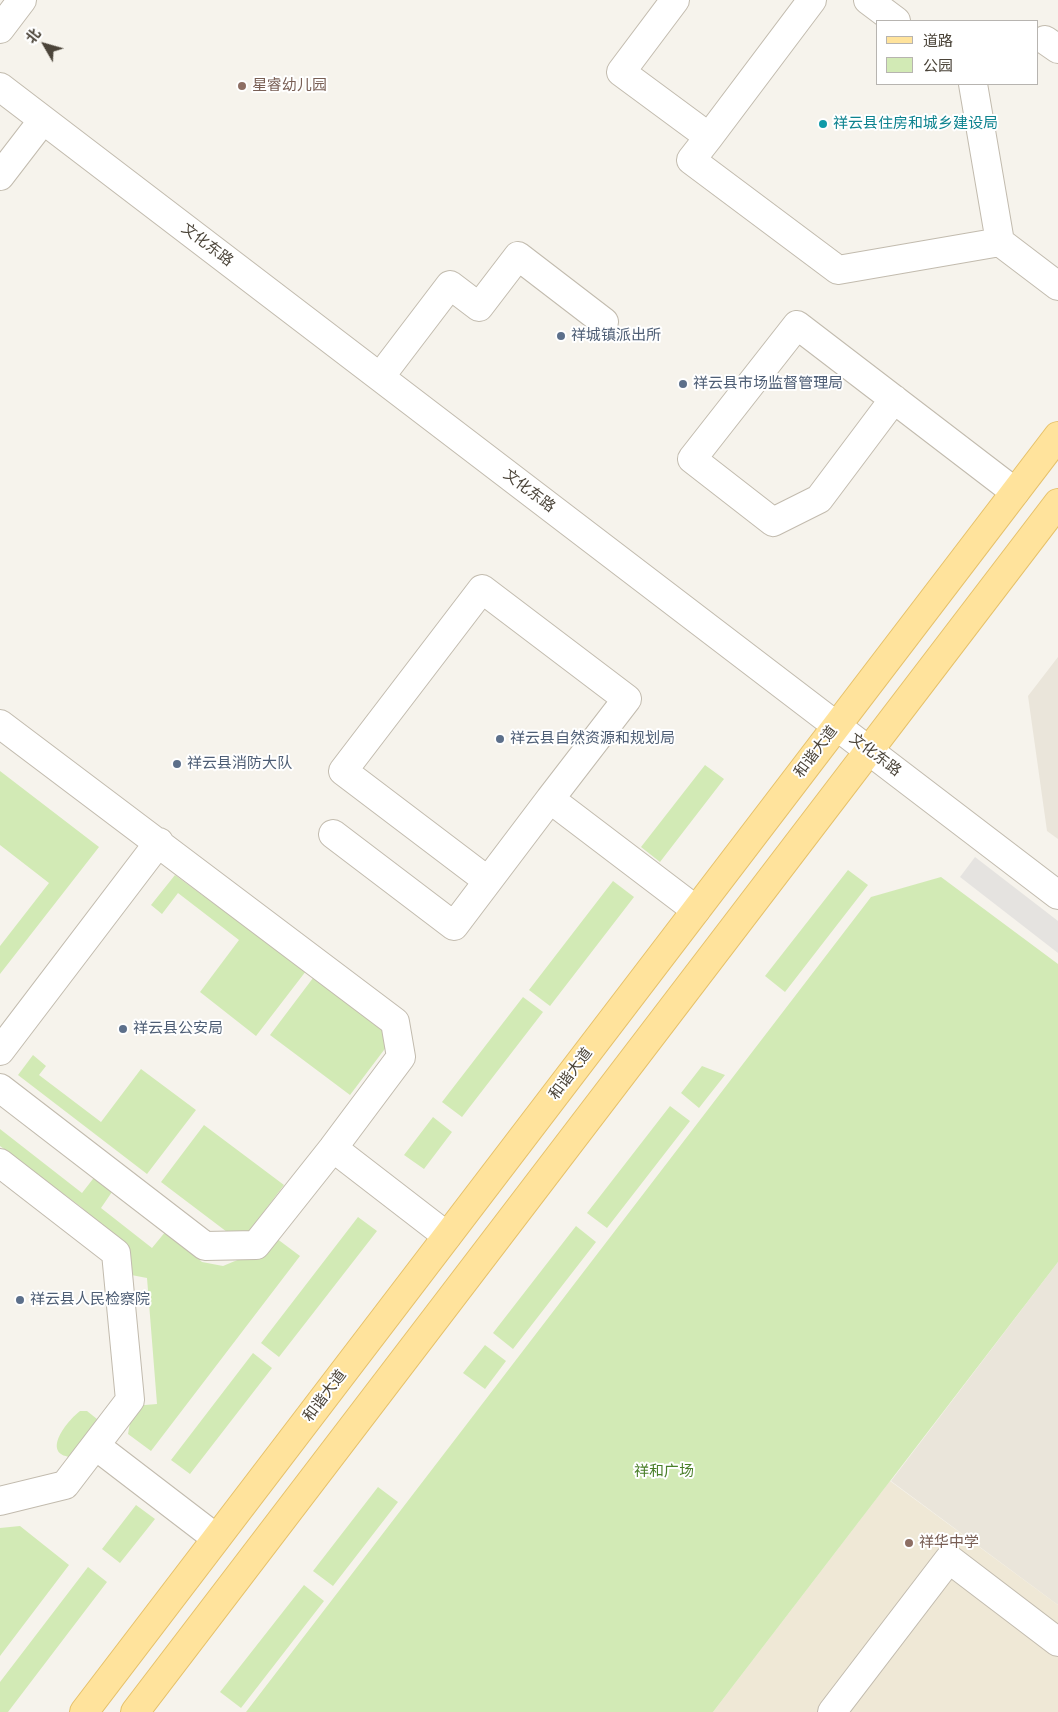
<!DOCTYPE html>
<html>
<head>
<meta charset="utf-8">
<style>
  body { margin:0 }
  #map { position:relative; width:1058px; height:1712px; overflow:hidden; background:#f6f3ec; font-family:Manrope,"Noto Sans SC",sans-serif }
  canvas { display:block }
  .legend { position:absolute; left:876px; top:20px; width:162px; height:65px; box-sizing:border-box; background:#fff; border:1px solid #b7b4b0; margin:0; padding:6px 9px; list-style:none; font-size:15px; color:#4b4439 }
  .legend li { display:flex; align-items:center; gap:10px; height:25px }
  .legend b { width:25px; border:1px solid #b7b4b0 }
  .north { position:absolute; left:20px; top:20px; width:50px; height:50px; -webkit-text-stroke:4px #fff; paint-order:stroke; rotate:308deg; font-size:14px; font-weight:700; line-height:20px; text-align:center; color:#4b4439 }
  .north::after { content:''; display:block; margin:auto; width:18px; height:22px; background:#4b4439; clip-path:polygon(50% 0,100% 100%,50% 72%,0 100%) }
</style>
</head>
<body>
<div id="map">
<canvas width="1058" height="1712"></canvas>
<ul class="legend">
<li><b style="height:6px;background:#ffe39c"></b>道路</li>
<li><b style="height:14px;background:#d2eab5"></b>公园</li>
</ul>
<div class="north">北</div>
</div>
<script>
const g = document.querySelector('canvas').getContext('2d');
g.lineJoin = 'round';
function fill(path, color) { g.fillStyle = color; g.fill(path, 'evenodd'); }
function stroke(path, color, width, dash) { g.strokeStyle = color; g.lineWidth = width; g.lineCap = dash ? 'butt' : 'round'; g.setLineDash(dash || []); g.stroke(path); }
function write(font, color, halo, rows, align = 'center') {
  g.font = font + ' Manrope,"Noto Sans SC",sans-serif'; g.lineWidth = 4; g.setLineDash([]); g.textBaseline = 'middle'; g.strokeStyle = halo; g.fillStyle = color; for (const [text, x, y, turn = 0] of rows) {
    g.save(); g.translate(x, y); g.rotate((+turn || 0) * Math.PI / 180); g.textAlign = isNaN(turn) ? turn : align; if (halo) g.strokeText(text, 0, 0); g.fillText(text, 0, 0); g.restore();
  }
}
const residential = new Path2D(`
  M1058 657V839L1047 831 1028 696Z
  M1058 1262V1605L891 1481Z`);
const education = new Path2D(`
  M890 1481 1058 1605V1712H713Z`);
const green = new Path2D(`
  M705 765 724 779 660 862 641 847Z
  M0 771 99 847 0 974V946L49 883 0 845Z
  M848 870 868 885 785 992 765 976Z
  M175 875 306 971 256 1036 200 992 239 940 178 893 162 914 151 905Z
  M941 877 1058 964V1262L713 1712H246L871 897Z
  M613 881 634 897 550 1006 529 990Z
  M313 978 383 1031 387 1046 350 1095 270 1035Z
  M523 997 543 1012 462 1117 442 1102Z
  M33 1055 46 1066 39 1075 101 1122 141 1069 196 1110 147 1174 18 1075Z
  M702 1066 725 1075 699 1108 681 1093Z
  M670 1106 690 1121 607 1228 587 1213Z
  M433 1117 452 1132 424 1169 404 1155Z
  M204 1125 284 1185 247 1234 231 1235 161 1182Z
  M0 1129 82 1193 96 1175 114 1189 101 1208 152 1248 166 1231 202 1262 223 1266 259 1251 272 1235 300 1256 151 1451 128 1434 133 1406 157 1404 147 1278 126 1274 122 1246 81 1207 0 1146Z
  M358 1217 377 1231 279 1357 261 1343Z
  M576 1226 596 1242 513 1349 493 1333Z
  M485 1345 506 1361 485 1389 463 1373Z
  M253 1353 272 1368 190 1474 171 1460Z
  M80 1411H87L97 1419 98 1425 71 1457C40 1454 68 1420 80 1411Z
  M378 1487 398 1502 333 1586 313 1571Z
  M136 1505 155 1519 120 1563 102 1549Z
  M20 1526 69 1565 0 1656V1528Z
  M88 1567 107 1582 8 1712H0V1682Z
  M304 1585 324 1601 241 1708 220 1692Z`);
const parking = new Path2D(`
  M975 857 1058 921V953L960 877Z`);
const minor = new Path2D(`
  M675 0 621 72 709 137 691 160 838 270 1000 242 973 84
  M868 0 896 21
  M0 29 22 0
  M1045 40 1058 49
  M0 87 1058 895
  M709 137 812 0
  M0 176 43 120
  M1000 242 1058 286
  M380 377 450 285 479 307 518 256 604 322
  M894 399 819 499 773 522 692 459 797 325 1015 492
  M0 724 395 1022 401 1057 333 1148 256 1245 205 1246 0 1088
  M550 799 488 881 343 771 482 589 627 699 550 799 696 910
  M333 834 454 926 488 881
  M0 1051 159 842
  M333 1148 447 1236
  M0 1163 116 1253 130 1400 65 1485 0 1501
  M96 1446 216 1538
  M832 1712 949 1559 1058 1642`);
const major = new Path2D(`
  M84 1712 1058 436
  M135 1712 1058 503`);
const markers = [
  [242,86,5,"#8d6e63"],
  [823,124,5,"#0f9aa8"],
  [561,336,5,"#5c6f8a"],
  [683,384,5,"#5c6f8a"],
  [500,739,5,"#5c6f8a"],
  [177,764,5,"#5c6f8a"],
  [123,1029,5,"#5c6f8a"],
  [20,1300,5,"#5c6f8a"],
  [909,1543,5,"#8d6e63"]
];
const educationNames = [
  ["星睿幼儿园",252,86],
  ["祥华中学",919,1543]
];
const cultureNames = [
  ["祥云县住房和城乡建设局",833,124]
];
const streetNames = [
  ["文化东路",207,245,37],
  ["文化东路",529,491,37],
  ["和谐大道",816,752,-53],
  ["文化东路",875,755,37],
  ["和谐大道",571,1074,-53],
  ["和谐大道",325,1396,-53]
];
const serviceNames = [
  ["祥城镇派出所",571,336],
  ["祥云县市场监督管理局",693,384],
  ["祥云县自然资源和规划局",510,739],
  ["祥云县消防大队",187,764],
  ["祥云县公安局",133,1029],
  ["祥云县人民检察院",30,1300]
];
const parkNames = [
  ["祥和广场",664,1472]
];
fill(residential, '#eae5da');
fill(education, '#efe8d6');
fill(green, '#d2eab5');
fill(parking, '#e5e3e0');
stroke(minor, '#c2bbae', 30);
stroke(major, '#e6c16a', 30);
stroke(minor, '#fff', 28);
stroke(major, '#ffe39c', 28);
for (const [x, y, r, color] of markers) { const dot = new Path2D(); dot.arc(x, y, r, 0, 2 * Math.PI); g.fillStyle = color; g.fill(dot); stroke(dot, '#fff', 2); }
write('15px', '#785e54', '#fff', educationNames, 'left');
write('15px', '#0d838f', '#fff', cultureNames, 'left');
write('15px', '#4b4439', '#fff', streetNames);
write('15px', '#4e5e75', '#fff', serviceNames, 'left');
write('15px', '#4a7f2a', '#fff', parkNames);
</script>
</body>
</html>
